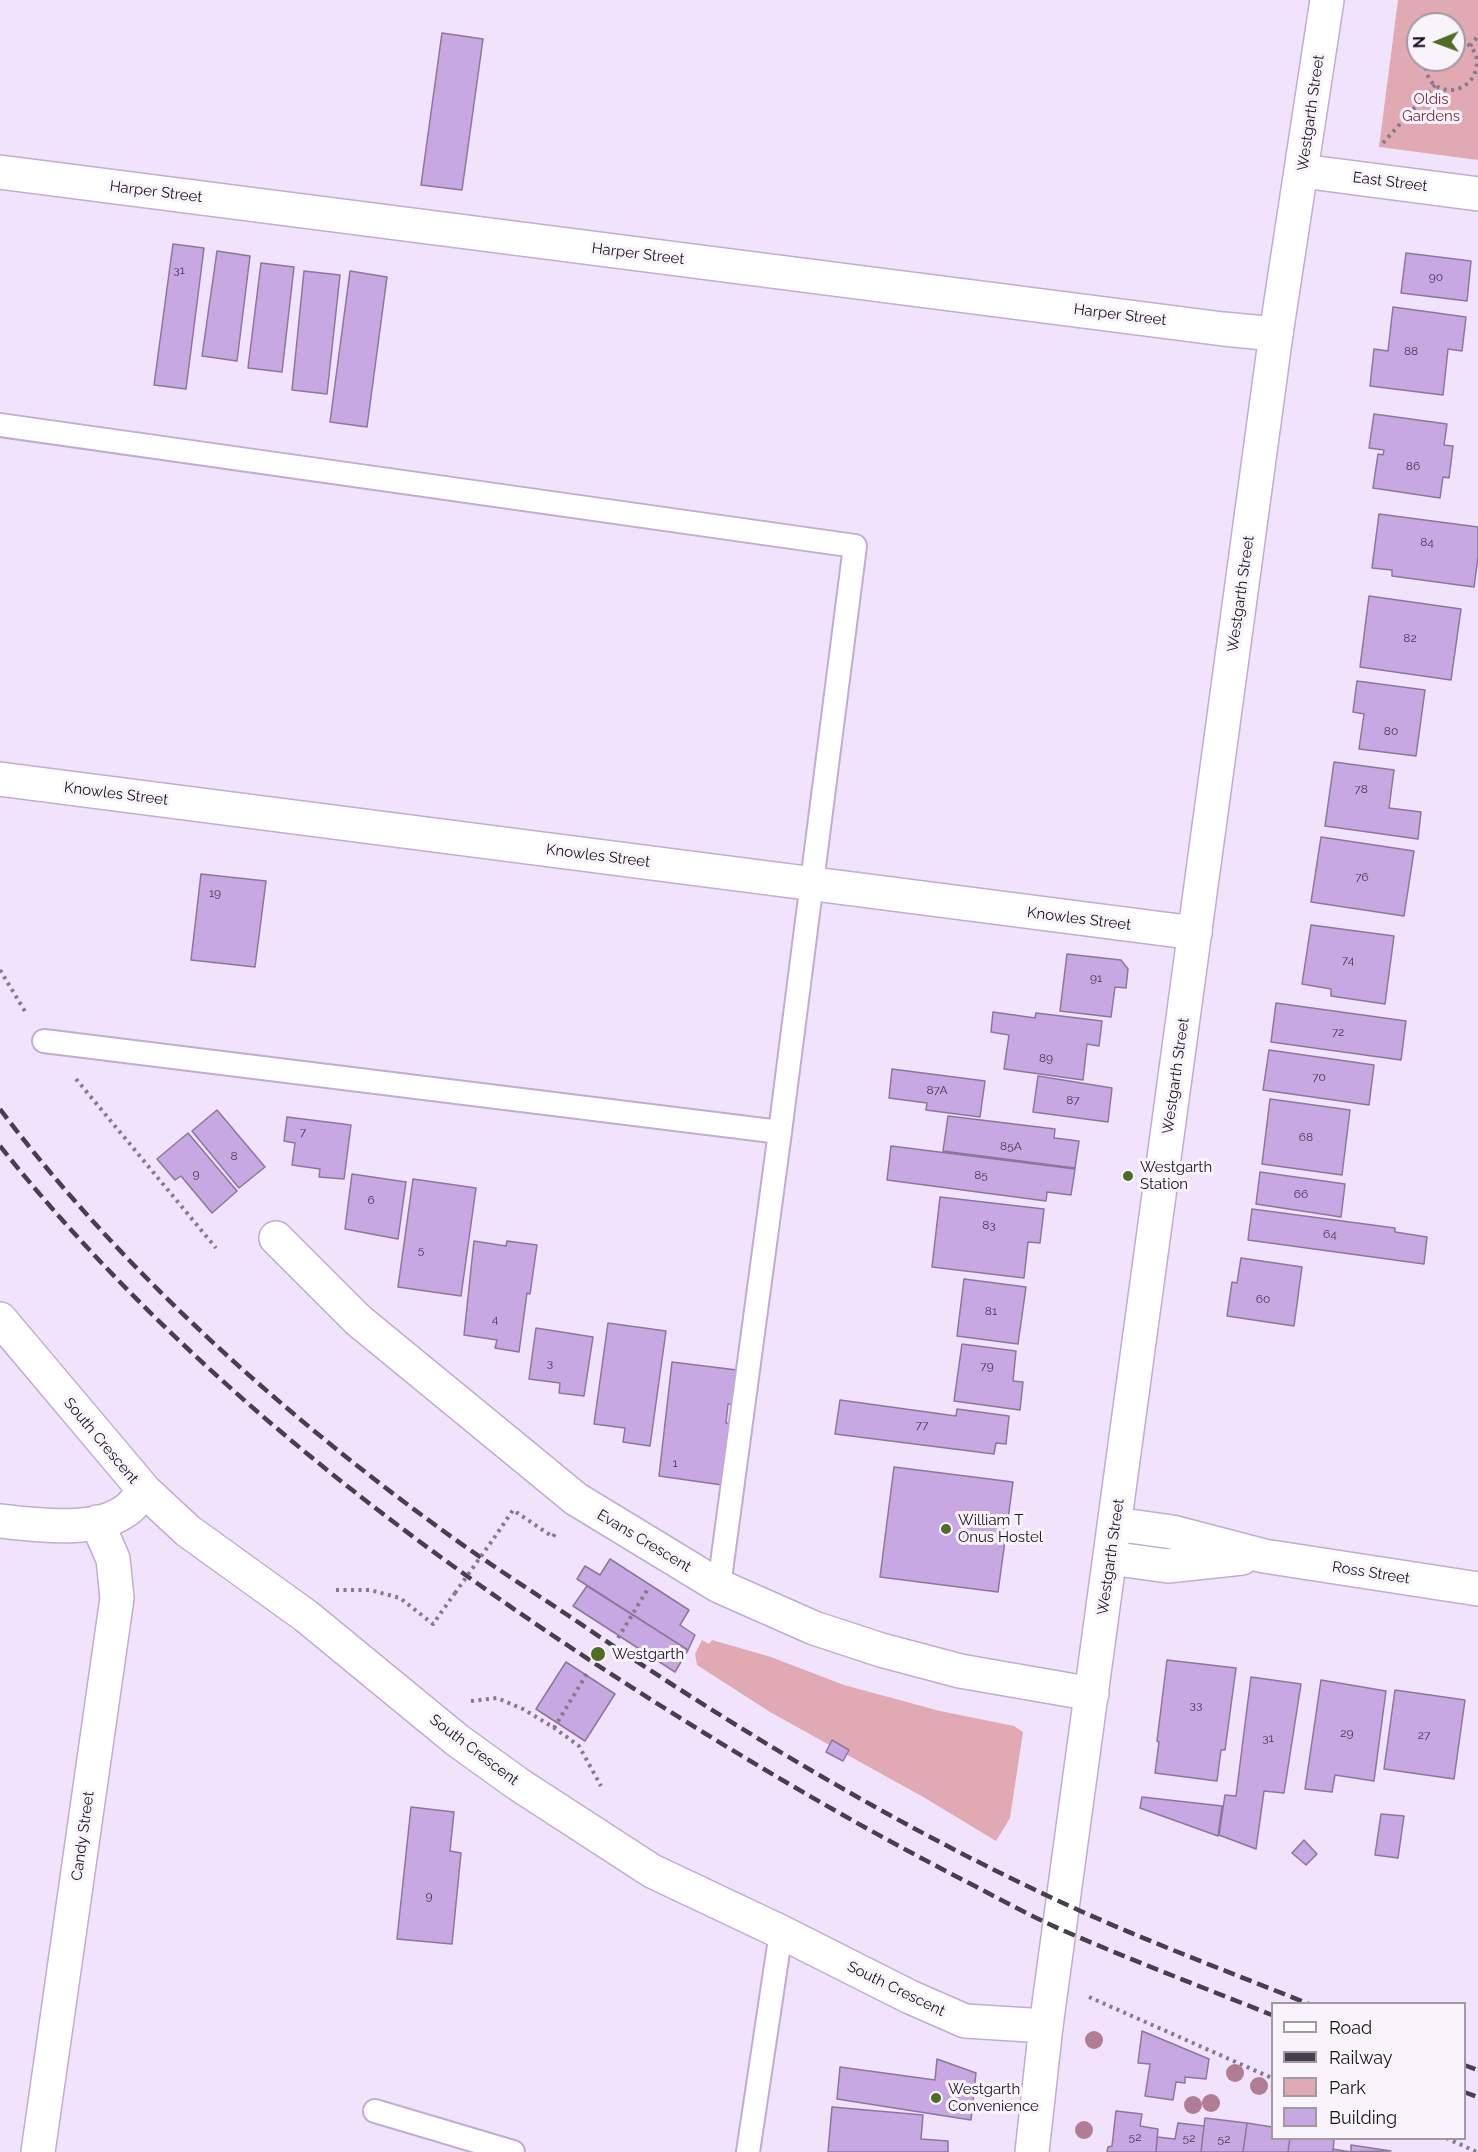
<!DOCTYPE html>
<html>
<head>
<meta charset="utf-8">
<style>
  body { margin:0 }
  #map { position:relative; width:1478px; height:2152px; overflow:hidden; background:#f0e3fb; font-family:Raleway,sans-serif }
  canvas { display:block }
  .legend { position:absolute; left:1271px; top:2002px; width:195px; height:138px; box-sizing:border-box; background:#f9f4fc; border:2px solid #a09aa4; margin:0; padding:8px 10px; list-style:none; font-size:18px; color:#1b1321 }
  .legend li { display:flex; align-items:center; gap:12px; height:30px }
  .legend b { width:30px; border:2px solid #a09aa4 }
  .north { position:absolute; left:1406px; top:12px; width:60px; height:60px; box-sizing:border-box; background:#f9f4fc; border:2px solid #a09aa4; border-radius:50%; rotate:269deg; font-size:16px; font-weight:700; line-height:24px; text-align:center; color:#1b1321 }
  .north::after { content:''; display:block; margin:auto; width:21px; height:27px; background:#4f6e24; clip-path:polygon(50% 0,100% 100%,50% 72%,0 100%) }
</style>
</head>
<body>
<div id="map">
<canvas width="1478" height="2152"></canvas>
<ul class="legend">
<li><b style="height:8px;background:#fff"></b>Road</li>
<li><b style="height:8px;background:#473e4e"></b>Railway</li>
<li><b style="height:16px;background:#e1aab2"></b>Park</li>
<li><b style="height:16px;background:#c8a8e2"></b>Building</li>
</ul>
<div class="north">N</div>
</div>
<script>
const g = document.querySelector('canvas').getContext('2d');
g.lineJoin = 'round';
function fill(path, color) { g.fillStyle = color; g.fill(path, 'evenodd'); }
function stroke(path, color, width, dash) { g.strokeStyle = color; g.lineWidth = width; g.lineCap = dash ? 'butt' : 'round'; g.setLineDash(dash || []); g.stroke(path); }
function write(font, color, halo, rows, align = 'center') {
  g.font = font + ' Raleway,sans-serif'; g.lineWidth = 6; g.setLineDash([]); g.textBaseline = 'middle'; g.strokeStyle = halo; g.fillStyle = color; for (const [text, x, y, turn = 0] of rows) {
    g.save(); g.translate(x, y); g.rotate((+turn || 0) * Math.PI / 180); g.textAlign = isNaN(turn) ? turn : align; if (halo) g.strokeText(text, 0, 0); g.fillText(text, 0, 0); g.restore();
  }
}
const green = new Path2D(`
  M1398 0H1478V160L1379 147ZM1418 24H1454V60H1418Z
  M702 1640 709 1644 712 1640 771 1657 844 1685 940 1711 1014 1726 1023 1732 1010 1818 996 1841 925 1798 770 1712 697 1665 695 1654Z`);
const building = new Path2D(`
  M442 33 483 39 462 190 421 185Z
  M173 244 204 248 186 389 154 385Z
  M217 251 250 256 237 361 202 356Z
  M1406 253 1471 261 1467 301 1401 293Z
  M261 263 294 267 282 372 248 368Z
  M304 271 340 275 327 394 292 390Z
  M350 271 387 277 367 427 330 422Z
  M1393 307 1466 317 1462 351 1448 349 1443 395 1370 386 1374 349 1388 351Z
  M1374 414 1447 424 1444 445 1453 446 1449 478 1443 477 1440 498 1373 488 1378 454 1383 455 1384 450 1369 448Z
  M1379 514 1478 527V557L1474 587 1392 576V570L1372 568Z
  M1369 596 1461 609 1451 680 1360 667Z
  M1357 681 1425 690 1416 756 1359 749 1364 714 1353 712Z
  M1334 762 1394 770 1389 808 1421 812 1418 839 1325 826Z
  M1321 837 1414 851 1404 916 1311 902Z
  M201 874 266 881 255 967 191 960Z
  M1311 925 1394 936 1385 1004 1331 996V989L1302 984Z
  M1067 954 1121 960 1128 969 1126 988 1115 987 1111 1017 1060 1011Z
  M1276 1003 1406 1021 1401 1060 1271 1042Z
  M993 1012 1035 1018 1036 1013 1102 1021 1099 1046 1087 1044 1083 1080 1004 1069 1009 1035 991 1032Z
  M1269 1050 1374 1065 1369 1105 1263 1090Z
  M892 1069 985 1081 980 1117 926 1110 927 1103 889 1098Z
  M1038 1076 1112 1088 1108 1122 1033 1112Z
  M1270 1099 1350 1110 1342 1175 1262 1164Z
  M217 1110 265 1167 239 1188 192 1131Z
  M948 1116 1055 1129 1054 1138 1079 1141 1075 1168 943 1151Z
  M287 1117 351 1125 344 1179 319 1177 320 1169 292 1165 295 1143 284 1141Z
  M188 1133 237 1191 212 1213 181 1176 175 1180 157 1159Z
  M891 1146 1075 1169 1071 1195 1047 1192 1046 1201 887 1180Z
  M1260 1172 1345 1184 1341 1217 1256 1204Z
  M352 1174 406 1182 398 1239 345 1229Z
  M413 1179 476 1188 461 1296 398 1287Z
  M940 1197 1044 1209 1040 1243 1028 1242 1024 1278 932 1267Z
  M1252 1209 1395 1228V1232L1427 1237 1424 1264 1248 1240Z
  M474 1241 506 1246 507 1241 537 1245 530 1294 527 1293 519 1352 495 1348 497 1340 464 1335Z
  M1241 1258 1302 1267 1294 1326 1227 1316 1232 1282 1237 1283Z
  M964 1279 1026 1287 1018 1344 957 1336Z
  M608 1323 666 1331 650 1446 623 1442 625 1428 594 1424Z
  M536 1328 593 1337 584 1396 559 1393 560 1383 529 1379Z
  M962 1344 1016 1351 1013 1381 1023 1382 1020 1410 954 1401Z
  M672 1362 737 1370 733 1404H728L726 1423 730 1424 722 1485 659 1476Z
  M840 1400 956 1416 957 1409 1009 1416 1006 1444 996 1443 994 1454 835 1434Z
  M894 1467 1013 1482 998 1592 880 1577Z
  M610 1559 689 1610 680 1625 695 1635 688 1650 577 1579 585 1566 600 1575Z
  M587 1586 688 1650 675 1672 573 1606Z
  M1167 1660 1236 1668 1225 1750H1221L1217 1781 1155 1773 1159 1742 1157 1741Z
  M566 1662 615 1694 585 1741 536 1709Z
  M1251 1677 1301 1684 1284 1793 1264 1791 1256 1849 1219 1835 1225 1795 1236 1796Z
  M1321 1680 1386 1691 1374 1781 1335 1775 1332 1792 1305 1789Z
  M1395 1690 1465 1700 1454 1779 1384 1769Z
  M832 1740 849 1750 843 1761 826 1752Z
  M1142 1797 1222 1806 1218 1836 1140 1808Z
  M411 1807 454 1812 450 1851 461 1853 452 1944 397 1939Z
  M1381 1814 1404 1816 1398 1858 1375 1855Z
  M1304 1840 1317 1854 1306 1865 1292 1853Z
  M1142 2031 1209 2059 1206 2079 1185 2077V2083L1176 2082 1173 2100 1145 2096 1150 2064 1138 2063Z
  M937 2059 976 2073 971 2120 837 2099 840 2067 935 2080Z
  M832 2107 923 2115 921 2139 948 2141V2152H828Z
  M1116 2111 1142 2114 1140 2126 1158 2129 1156 2152H1107L1108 2147 1112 2146Z
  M1205 2118 1247 2123 1243 2152H1201Z
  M1178 2123 1204 2126 1201 2152H1156L1157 2137 1175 2139Z
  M1247 2123 1272 2127V2138H1290L1288 2152H1243Z
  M1290 2138 1334 2139 1333 2152H1288Z
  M1351 2145 1391 2151 1333 2152V2149L1351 2152Z`);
const path = new Path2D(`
  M1470 46 1478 36
  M1426 60C1422 101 1478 99 1477 60 1475 47 1465 41 1454 38
  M1383 143 1435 85
  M0 970 26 1013
  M76 1079 216 1248
  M494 1538 513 1510 553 1537 556 1532
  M336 1590H370L400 1598 433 1624 455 1593
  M618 1638 649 1587
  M471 1701 497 1698 523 1709 553 1727 579 1746 601 1786
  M554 1728 588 1672
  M1089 1997 1272 2078
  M1446 2138 1477 2152`);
const service = new Path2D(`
  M0 425 855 546 780 1132 719 1586
  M44 1041 780 1132
  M375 2111 513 2152
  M748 2152 781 1932`);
const minor = new Path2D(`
  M1302 171 1478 194
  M0 172 1223 329 1276 334
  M0 779 1195 933
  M276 1238 358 1320 576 1499 719 1586 814 1628 881 1650 960 1671 1092 1694
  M0 1319 145 1491 188 1531 306 1616 457 1740 518 1784 652 1871 781 1932 910 1997 965 2021 1046 2026
  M0 1521C37 1525 97 1534 128 1509 134 1504 139 1497 145 1491
  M1115 1524 1172 1532 1264 1556 1478 1589
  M1110 1558 1168 1566 1242 1558
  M38 2152 117 1598 113 1559 97 1522`);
const secondary = new Path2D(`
  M1032 2152 1046 2026 1276 334 1327 0`);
const rail = new Path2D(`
  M0 1109C121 1270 280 1412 442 1530 483 1560 527 1588 569 1616 726 1723 890 1823 1063 1903 1143 1940 1227 1971 1309 2004
  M0 1146C192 1387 445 1573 706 1734 792 1787 881 1838 971 1884 1001 1900 1031 1916 1062 1930 1131 1960 1202 1987 1272 2015
  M1464 2065 1478 2070
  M1464 2092 1478 2097`);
const pathBridge = new Path2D(`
  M455 1593 494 1538`);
const trees = [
  [1094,2040],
  [1235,2073],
  [1259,2086],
  [1211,2103],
  [1193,2105],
  [1084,2130]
];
const markers = [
  [1128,1176,6,"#4f6e24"],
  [946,1529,6,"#4f6e24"],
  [598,1654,8,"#4f6e24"],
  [936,2098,6,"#4f6e24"]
];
const numberNames = [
  ["31",179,270],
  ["90",1436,277],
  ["88",1411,351],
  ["86",1413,466],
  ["84",1427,542],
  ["82",1410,638],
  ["80",1391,731],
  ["78",1361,789],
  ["76",1362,877],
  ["19",215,893],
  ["74",1348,960],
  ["91",1096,978],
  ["72",1338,1032],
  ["89",1046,1058],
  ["70",1319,1077],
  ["87A",937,1090],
  ["87",1073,1100],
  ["7",303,1132],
  ["68",1306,1137],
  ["85A",1011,1146],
  ["8",234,1156],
  ["9",196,1174],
  ["85",981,1175],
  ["66",1301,1194],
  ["6",371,1200],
  ["83",989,1225],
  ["64",1330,1234],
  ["5",421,1250],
  ["60",1263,1299],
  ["81",991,1311],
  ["4",495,1319],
  ["3",550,1363],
  ["79",987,1366],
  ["77",922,1425],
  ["1",675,1463],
  ["33",1196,1705],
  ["29",1347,1733],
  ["27",1424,1735],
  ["31",1268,1738],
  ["9",429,1896],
  ["52",1135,2137],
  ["52",1189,2138],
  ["52",1224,2139]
];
const parkNames = [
  ["Oldis",1431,99],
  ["Gardens",1431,116]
];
const streetNames = [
  ["Westgarth Street",1311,113,-82],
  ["East Street",1390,182,7],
  ["Harper Street",156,192,7],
  ["Harper Street",638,254,7],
  ["Harper Street",1120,315,7],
  ["Westgarth Street",1241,594,-82],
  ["Knowles Street",116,794,7],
  ["Knowles Street",598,856,7],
  ["Knowles Street",1079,919,7],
  ["Westgarth Street",1176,1076,-82],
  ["South Crescent",101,1441,50],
  ["Evans Crescent",644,1541,31],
  ["Westgarth Street",1111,1557,-82],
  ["Ross Street",1371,1573,9],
  ["South Crescent",474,1750,37],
  ["Candy Street",83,1836,-82],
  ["South Crescent",896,1989,26]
];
const poiNames = [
  ["Westgarth",1140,1167],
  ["Station",1140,1184],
  ["William T",958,1520],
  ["Onus Hostel",958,1537],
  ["Westgarth",612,1654],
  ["Westgarth",948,2089],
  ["Convenience",948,2106]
];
fill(green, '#e1aab2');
fill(building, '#c8a8e2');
stroke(building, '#8b779c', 1.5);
stroke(service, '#c1acd3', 26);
stroke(minor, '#c1acd3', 36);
stroke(secondary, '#c1acd3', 36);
stroke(path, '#857a8d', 4, [3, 4.5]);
stroke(service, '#fff', 22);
stroke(minor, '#fff', 33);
stroke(secondary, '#fff', 33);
stroke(rail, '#473e4e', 4.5, [12, 6]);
stroke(pathBridge, '#857a8d', 4, [3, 4.5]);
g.fillStyle = '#b17d94';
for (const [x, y] of trees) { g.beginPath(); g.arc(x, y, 9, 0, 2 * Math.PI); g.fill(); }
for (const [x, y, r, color] of markers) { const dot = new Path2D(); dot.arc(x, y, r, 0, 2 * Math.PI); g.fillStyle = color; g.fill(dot); stroke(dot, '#f9f4fc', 2); }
write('12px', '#463851', null, numberNames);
write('15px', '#7e2a3f', '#f9f4fc', parkNames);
write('15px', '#1b1321', '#f9f4fc', streetNames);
write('15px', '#1b1321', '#f9f4fc', poiNames, 'left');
</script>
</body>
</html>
